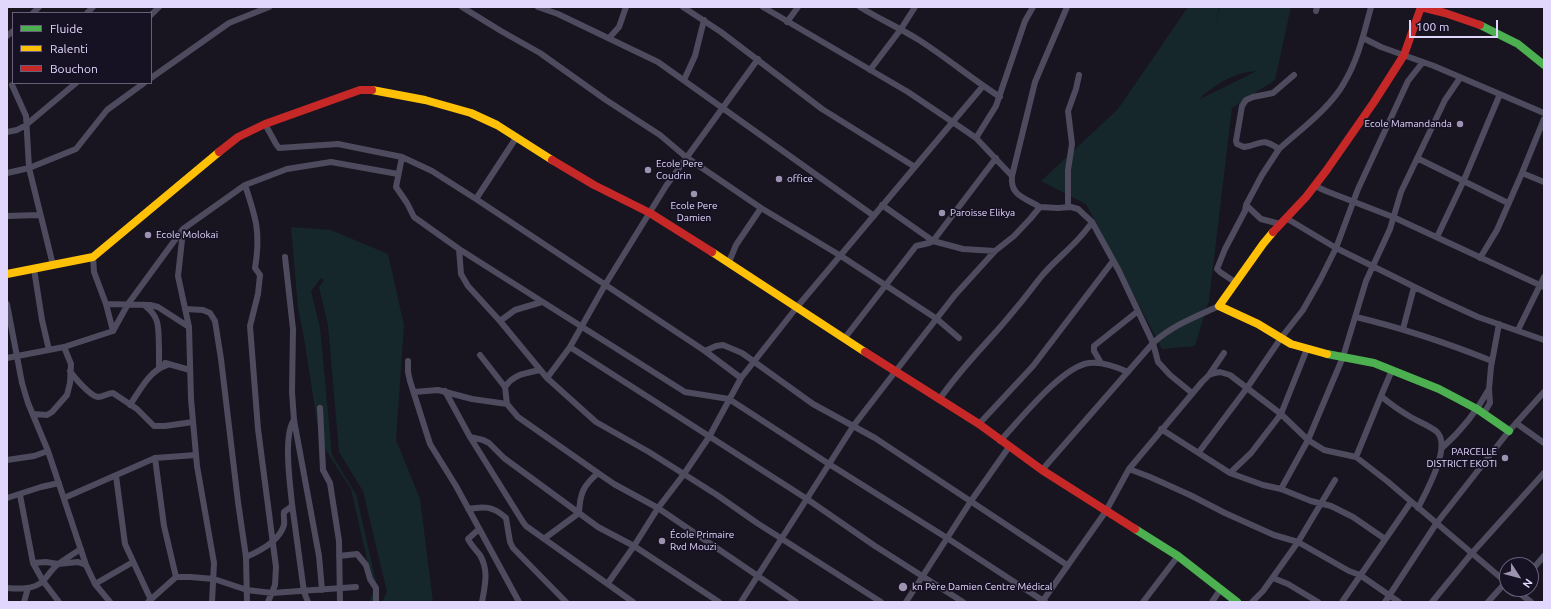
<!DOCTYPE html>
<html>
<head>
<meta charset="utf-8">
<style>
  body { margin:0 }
  #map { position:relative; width:1551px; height:609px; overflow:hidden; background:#181520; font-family:Ubuntu,sans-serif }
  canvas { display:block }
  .frame { position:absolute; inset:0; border:8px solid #e1d7fc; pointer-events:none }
  .legend { position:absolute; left:12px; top:12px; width:140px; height:72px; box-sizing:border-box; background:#171124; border:1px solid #68607a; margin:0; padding:5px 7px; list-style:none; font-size:12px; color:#e1d7fc }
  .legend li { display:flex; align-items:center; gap:8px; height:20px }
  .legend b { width:20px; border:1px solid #68607a }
  .north { position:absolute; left:1499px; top:557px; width:40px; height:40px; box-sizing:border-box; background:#171124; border:1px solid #68607a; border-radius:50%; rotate:126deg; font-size:11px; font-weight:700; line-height:16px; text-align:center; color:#e1d7fc }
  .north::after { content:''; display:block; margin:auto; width:14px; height:18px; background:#9b93af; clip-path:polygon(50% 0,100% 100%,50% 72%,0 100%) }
  .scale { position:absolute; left:1409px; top:20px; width:89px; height:18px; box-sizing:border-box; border:2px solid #e1d7fc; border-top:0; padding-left:5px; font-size:12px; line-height:14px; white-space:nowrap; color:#e1d7fc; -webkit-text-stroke:3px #171124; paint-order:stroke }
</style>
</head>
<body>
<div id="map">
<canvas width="1551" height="609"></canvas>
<div class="frame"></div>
<ul class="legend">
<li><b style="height:5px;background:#4caf50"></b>Fluide</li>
<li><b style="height:5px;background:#ffc107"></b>Ralenti</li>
<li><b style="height:5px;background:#c62828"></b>Bouchon</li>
</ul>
<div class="north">N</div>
<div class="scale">100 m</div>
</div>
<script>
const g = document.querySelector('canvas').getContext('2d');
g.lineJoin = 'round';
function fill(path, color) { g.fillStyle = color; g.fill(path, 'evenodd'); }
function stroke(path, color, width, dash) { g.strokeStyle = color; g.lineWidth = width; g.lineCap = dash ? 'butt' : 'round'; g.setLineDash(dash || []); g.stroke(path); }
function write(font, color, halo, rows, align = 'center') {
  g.font = font + ' Ubuntu,sans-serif'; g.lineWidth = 3.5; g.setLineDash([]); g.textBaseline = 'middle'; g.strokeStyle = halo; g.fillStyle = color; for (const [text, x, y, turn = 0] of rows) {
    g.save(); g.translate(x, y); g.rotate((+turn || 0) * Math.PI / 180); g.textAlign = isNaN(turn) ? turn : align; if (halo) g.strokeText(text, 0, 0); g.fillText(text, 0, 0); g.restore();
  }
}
const green = new Path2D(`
  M1188 7H1219L1216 21 1220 7H1291L1275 80 1232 108 1209 300 1195 346 1162 349 1086 204 1041 181 1118 109ZM1257 71 1200 99H1199C1214 85 1237 71 1257 71Z
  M291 227 331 230 388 254 404 325 396 440 420 499 433 602H382L387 592 363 491 339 452 328 325 319 287 324 280 321 278 311 291 320 328 332 455 356 494 379 595 376 602H369L374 590 351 489 320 441 304 338 298 308Z`);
const street = new Path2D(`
  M462 7 501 31 540 53 606 100 660 135 686 157 761 208 841 256 937 319 959 338
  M538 7 558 14 658 62 874 216
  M683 7 721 32 822 109 915 167
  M763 7 908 92 963 129 976 138 1012 176C1010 196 1025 198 1040 207
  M860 7C879 19 900 28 919 40 947 58 972 79 1000 97
  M1316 11 1317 7
  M33 13 39 7
  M87 13 93 7
  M151 15 159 7
  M787 22 798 7
  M7 36 13 31
  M609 38 619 27 626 7
  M1363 38 1381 47 1434 66 1544 113
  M870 70 901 29 915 7
  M151 78 229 23 269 7
  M684 80 695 56 704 20
  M12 85 26 116 29 168 53 265
  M265 124 276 144 279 148 338 144 402 157 432 171 476 199 705 351 741 378
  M7 132 17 130 26 125 76 83
  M976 138 996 106 1025 21 1033 7
  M1279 149C1300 130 1331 107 1344 83 1358 60 1364 33 1371 7
  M402 157 396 187 407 203 414 217 459 249 685 392 729 399 829 464 947 538 1045 602
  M1417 158 1508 203
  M7 173 29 168 76 149 107 110 144 83
  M1522 173 1544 182
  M1012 176 1035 82 1067 7
  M245 185C256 218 261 233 255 268L260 275 258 294 250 326 258 429 276 567 275 585 268 602
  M1315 186 1326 191 1393 217 1544 287
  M476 199 516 138
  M882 205 933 241 963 249 995 251
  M1068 207V170L1072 144 1068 111 1076 89 1079 75
  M7 216 40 215
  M1286 218 1336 248 1439 299 1478 317 1544 340
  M1280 224 1261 219 1246 205 1262 175 1279 149C1260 136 1262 145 1244 147L1237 144 1236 141 1242 106 1246 100 1253 97 1273 93 1294 75
  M183 231 178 276 189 327 191 399 197 466 214 563 212 602
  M1437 237 1464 180 1500 94
  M459 249 461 274 468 286 500 321 547 378 596 422 649 452 717 495 757 523 881 602
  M93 257 94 272 106 304 113 331
  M285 257 293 329 292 392 294 420 319 556 322 590
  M1480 258 1497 230 1522 173 1544 119
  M729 262 736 245 761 208
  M34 269 42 320 49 350
  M1235 282 1220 272 1217 269 1225 249 1245 211 1246 205
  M7 304 22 383 28 403 48 451 86 565 95 584 110 602
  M106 304 150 305 158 307 189 327
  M144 305C161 317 158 329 159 348 159 354 159 361 159 367
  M185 309 203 310 210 313 215 321 221 359 238 502 246 557 247 602
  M1356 317C1402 328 1447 343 1492 361
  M500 321 515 310 542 302
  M1403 329 1414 287
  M1518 330 1544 277
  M844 339 916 246 929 243 933 241 996 158
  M570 347 807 499 875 546 963 602
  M705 351 716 346 723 345 742 353 813 404 875 438 1067 565
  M480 355 505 387 507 404 518 417 598 473 614 484 658 508 796 602
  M7 358 64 347 113 331 128 304 183 229 245 185 287 169 331 162 398 174
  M408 361V372L410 381 430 444 456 486 519 602
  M165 363 190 370
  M1101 363 1094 351V346L1138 311
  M1392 370 1381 396C1389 403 1399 410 1409 416 1417 421 1428 425 1436 431 1453 445 1426 492 1418 508
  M70 371C74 377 90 396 98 397 103 397 108 393 113 393L137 409 154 426H165L193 422
  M1209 375 1224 353
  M547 378 570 347 605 285 666 186 758 59
  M505 387C514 374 526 373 540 370
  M445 391 470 437 523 522 526 526 633 602
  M414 392 438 390 472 399 507 404
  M939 400C958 372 980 350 1002 325 1015 310 1028 294 1040 278 1056 258 1078 244 1092 222
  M130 405C140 390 150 370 167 365
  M320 408 323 470 330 483 339 541 340 602
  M1484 413 1490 403 1489 389 1491 367 1499 324
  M34 414 47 415 52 412 67 395 70 383 71 364 64 347
  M1516 423 1544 443
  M979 424 1033 366 1113 261
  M1161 429 1230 473 1263 485 1281 489 1311 501 1331 506 1353 517 1385 539
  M470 437 483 440 489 443 504 458 598 527 634 546 719 602
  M1000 441C1020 420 1061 367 1089 363 1102 361 1117 367 1128 372
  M1442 448C1461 431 1477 411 1489 389
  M1199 452 1247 388 1281 338 1303 310 1320 280 1336 248 1358 189 1408 81 1423 62
  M1356 457 1381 396
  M155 458 164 526 176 577
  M7 460 34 456 48 451
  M1129 469 1150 477 1190 495 1225 513 1274 535 1298 542 1349 571 1360 575 1399 602
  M1042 470 1153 343C1173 325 1195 317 1219 306
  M1230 473 1251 453 1281 414 1307 349
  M116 476 125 544 151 600
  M1281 489 1308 440 1343 357 1366 281 1390 229 1401 192 1445 100 1460 78
  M20 495 33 563 43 581 59 602
  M7 498 41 487 59 483
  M64 498 155 458 196 455
  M292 504 304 592 308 602
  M468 509C484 506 493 506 506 518L510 542 513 548 566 602
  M479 529 468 539C471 545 476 550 480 555 489 571 485 585 482 602
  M545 538 579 513C580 493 583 486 598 473
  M339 556 357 554 366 565 370 579 376 588V602
  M246 557C260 551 280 540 284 525 285 521 283 516 284 512L291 507 292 504C290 484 283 435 294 420
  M33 563 46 562 58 564 78 562 86 565
  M1531 571 1544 556
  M1273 578 1288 584 1318 602
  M608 583 634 546 658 508 684 474 709 437 741 378 797 307 983 86
  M95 584 133 562
  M7 588C18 589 34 590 43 581 48 576 51 570 57 565 65 559 73 554 81 549
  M1514 589 1531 602
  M24 602 28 588
  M148 602 176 577H190L214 579 247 590 272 593 356 587
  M741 602 854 425 895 372 955 295 995 251 1014 236 1030 219 1040 207 1058 208 1071 207 1078 209 1092 222 1119 271 1153 343 1158 362 1170 375 1192 393
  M906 602 971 501 1009 447
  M1042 602 1106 511 1129 469 1202 382 1209 375 1215 373 1220 372 1230 375 1281 414 1308 440 1324 450 1356 457 1387 481 1507 583
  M1143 602 1178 556
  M1212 602 1220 590
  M1252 602 1263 591 1298 542 1335 480
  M1342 602 1411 502
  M1385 602 1436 524 1509 431 1544 392
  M1432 602 1472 553 1544 473
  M1488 602 1506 582`);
const fast = new Path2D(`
  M1480 25 1518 44 1544 65
  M1327 354 1374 363 1439 389 1477 409 1509 431
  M1135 529 1178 556 1237 602`);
const slow = new Path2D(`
  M372 90 425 100 471 113 497 125 552 160
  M1273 232 1263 244 1219 306 1258 324 1291 344 1327 354
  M712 252 865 352
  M7 274 93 257 219 152`);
const jam = new Path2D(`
  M219 152 238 137 265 124 360 90H372
  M552 160 594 185 650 213 712 252
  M1273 232 1306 197 1326 171 1374 102 1404 55 1421 7 1445 13 1480 25
  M865 352 979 424 1042 470 1135 529`);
const markers = [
  [1460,124,4,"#9b93af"],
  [648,170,4,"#9b93af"],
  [779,179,4,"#9b93af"],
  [694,194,4,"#9b93af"],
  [942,213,4,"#9b93af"],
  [148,235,4,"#9b93af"],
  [1505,458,4,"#9b93af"],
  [662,541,4,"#9b93af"],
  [903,587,5,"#9b93af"]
];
const poiNames = [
  ["Ecole Mamandanda",1452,124,"right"],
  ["Ecole Pere",656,164],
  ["Coudrin",656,176],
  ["office",787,179],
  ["Ecole Pere",694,206,"center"],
  ["Damien",694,218,"center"],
  ["Paroisse Elikya",950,213],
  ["Ecole Molokai",156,235],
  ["PARCELLE",1497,452,"right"],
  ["DISTRICT EKOTI",1497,464,"right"],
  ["École Primaire",670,535],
  ["Rvd Mouzi",670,547],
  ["kn Père Damien Centre Médical",912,587]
];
fill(green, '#15272b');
stroke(street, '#4e4b5f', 6);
stroke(fast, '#4caf50', 8);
stroke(slow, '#ffc107', 8);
stroke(jam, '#c62828', 8);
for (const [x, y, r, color] of markers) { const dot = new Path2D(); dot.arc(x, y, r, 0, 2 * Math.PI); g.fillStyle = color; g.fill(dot); stroke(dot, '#171124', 1.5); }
write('10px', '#e1d7fc', '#171124', poiNames, 'left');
</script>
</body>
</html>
